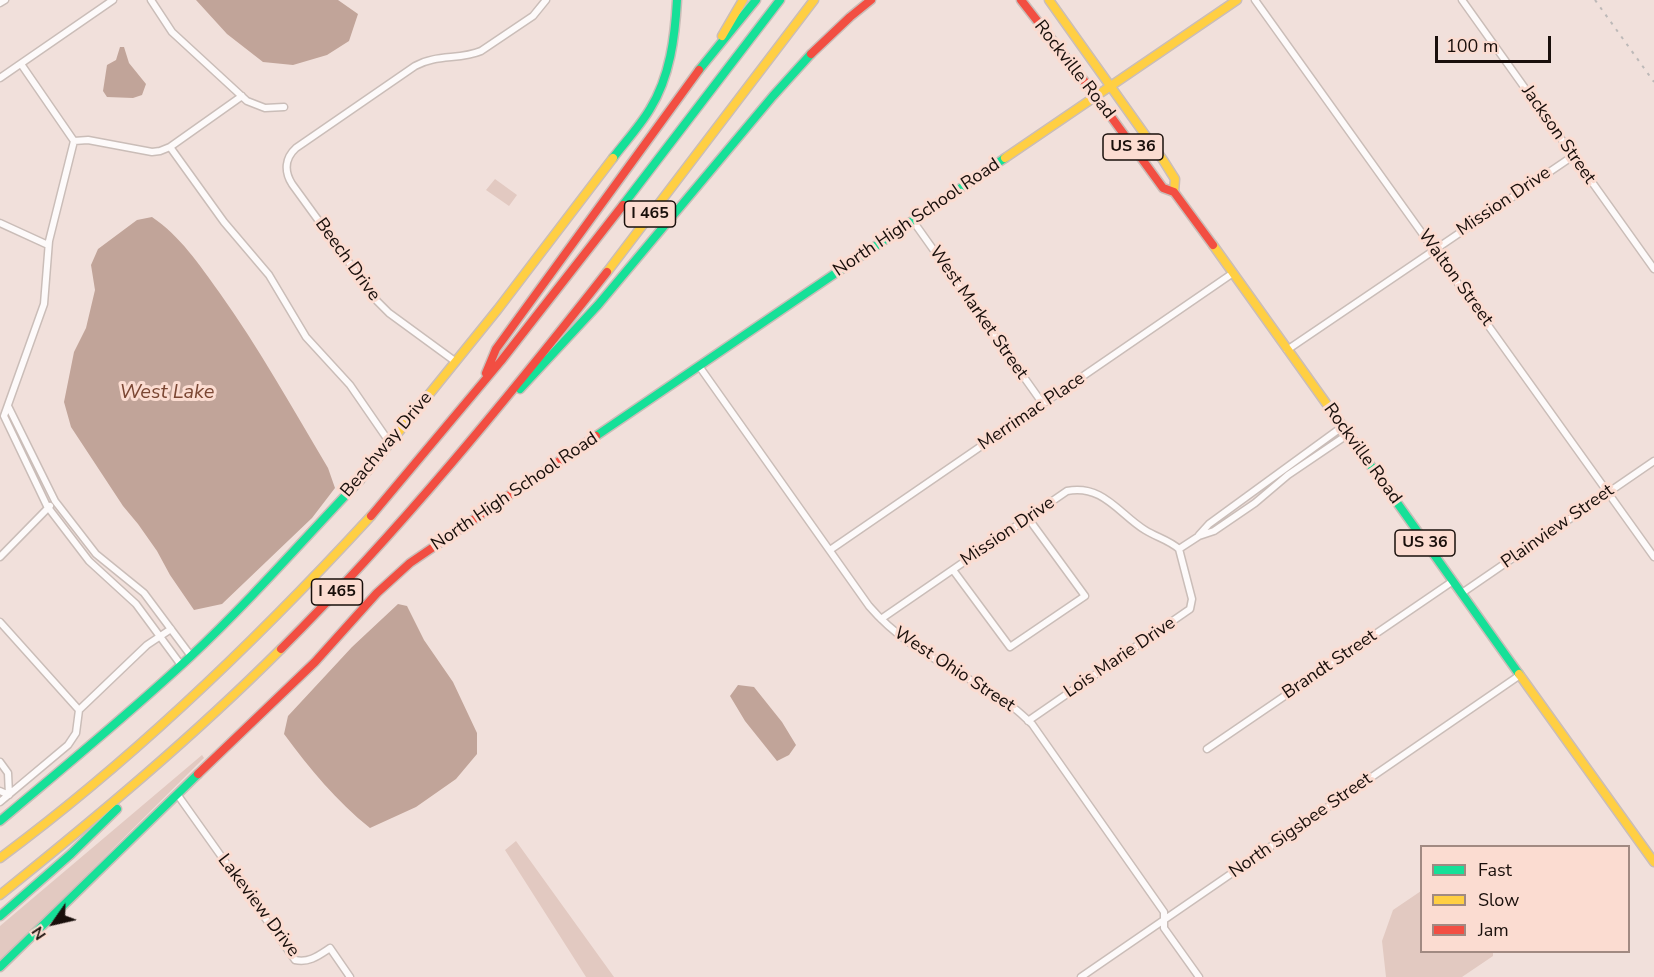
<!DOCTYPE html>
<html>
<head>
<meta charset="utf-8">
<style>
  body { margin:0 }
  #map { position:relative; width:1654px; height:977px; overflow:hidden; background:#f1e0db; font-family:"Nunito Sans",sans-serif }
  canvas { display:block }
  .legend { position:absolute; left:1420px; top:845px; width:210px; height:108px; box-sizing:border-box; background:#fbdcd1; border:2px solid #a18a82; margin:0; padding:8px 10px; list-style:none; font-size:18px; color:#190f0b }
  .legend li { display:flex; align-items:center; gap:12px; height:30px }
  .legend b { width:30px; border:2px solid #a18a82 }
  .north { position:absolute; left:24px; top:893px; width:60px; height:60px; -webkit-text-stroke:4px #fbdcd1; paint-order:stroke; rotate:236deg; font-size:16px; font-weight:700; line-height:24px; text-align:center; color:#190f0b }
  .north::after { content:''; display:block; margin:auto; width:21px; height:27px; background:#190f0b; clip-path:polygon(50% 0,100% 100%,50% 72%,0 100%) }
  .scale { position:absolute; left:1435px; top:36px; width:116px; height:27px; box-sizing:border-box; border:3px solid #190f0b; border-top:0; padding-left:8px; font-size:18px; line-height:21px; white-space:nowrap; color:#190f0b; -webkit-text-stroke:4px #fbdcd1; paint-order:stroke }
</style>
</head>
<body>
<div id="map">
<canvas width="1654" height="977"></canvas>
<ul class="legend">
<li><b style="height:8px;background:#16e098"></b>Fast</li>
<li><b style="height:8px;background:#ffcf43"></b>Slow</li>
<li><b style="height:8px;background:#f24e42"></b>Jam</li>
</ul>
<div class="north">N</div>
<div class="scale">100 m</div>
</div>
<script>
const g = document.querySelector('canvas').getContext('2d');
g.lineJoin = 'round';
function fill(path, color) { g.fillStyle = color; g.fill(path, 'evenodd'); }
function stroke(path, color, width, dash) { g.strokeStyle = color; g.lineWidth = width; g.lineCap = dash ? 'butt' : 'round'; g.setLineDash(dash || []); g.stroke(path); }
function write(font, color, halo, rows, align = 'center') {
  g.font = font + ' "Nunito Sans",sans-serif'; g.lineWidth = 6; g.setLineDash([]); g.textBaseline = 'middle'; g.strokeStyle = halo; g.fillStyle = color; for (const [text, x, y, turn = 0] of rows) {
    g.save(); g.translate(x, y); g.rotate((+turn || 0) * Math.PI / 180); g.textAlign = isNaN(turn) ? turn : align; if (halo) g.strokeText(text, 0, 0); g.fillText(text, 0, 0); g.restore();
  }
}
const green = new Path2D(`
  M495 179 517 195 509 206 486 190Z
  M202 755 204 758 0 961V926Z
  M516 841 614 977H586L505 850Z
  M1421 891 1422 952H1493V956L1462 977H1386L1382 941 1393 910Z`);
const water = new Path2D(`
  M196 0H338L358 14 349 41 327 55 293 65 263 62 227 34Z
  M120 47H124L129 63 146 84 142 95 133 98 107 97 103 91 107 65 116 60Z
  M152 217C180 236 199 264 219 292 259 348 293 409 328 468L335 488 312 518 222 604 194 610 170 575 157 551 138 524 123 506 71 427 64 402 74 352 86 328 95 290 91 265 98 249 137 220Z
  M398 604 407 606 424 640 453 682 477 733V754L456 779 416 807 370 828C336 801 310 769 284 734L288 716 352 647Z
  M738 685 754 687 782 722 796 745 789 755 777 761 745 721 730 696Z`);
const street = new Path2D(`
  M151 0 172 32 247 101 265 108 284 107
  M1255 0 1654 557
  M1462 0 1654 269
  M0 3 5 0
  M21 64 74 141
  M0 78 113 0
  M74 141 49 241 44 304 4 416 47 506 89 561 136 604 181 665
  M74 141 88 140 152 152 160 151 170 147 242 96
  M170 147 224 222 269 275 306 337 350 385 390 443
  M913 221 1043 404
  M0 223 48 245
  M1287 350 1573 156
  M456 362 389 313 377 301 292 184C284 171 285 158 296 148L415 66C436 54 460 60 481 51L533 16 546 0
  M699 366 869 606C910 654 962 670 1011 706 1019 711 1025 718 1032 724L1164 912V928L1199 977
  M8 406 55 501 96 554 144 593 191 656
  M1199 535 1209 524 1342 427
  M1179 549 1199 536 1214 531 1255 503 1288 475 1347 435
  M830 550 1233 273
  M0 557 50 506
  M953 570 1010 647 1085 596 1028 518
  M1462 593 1654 461
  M881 619 1067 491C1103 484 1119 514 1145 530 1156 537 1169 540 1179 549
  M0 622 79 710
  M1028 721 1190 609 1192 599 1179 549
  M1207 749 1453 581
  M0 762 8 773 9 795 0 791
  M177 794 295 960C309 963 318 956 330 948L350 977
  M0 802 68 745 76 733 79 710 147 645 171 629
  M1081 977 1520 675`);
const fast = new Path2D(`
  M699 70 756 0
  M613 158C625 142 640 126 650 109 670 77 675 37 677 0
  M623 205 780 0
  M520 389 598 305 773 96 811 54
  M596 436 1005 158
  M1356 445 1519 674
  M0 821C64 767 129 714 190 657 250 601 304 539 360 480
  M0 916 71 854 117 809
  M0 967 198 774`);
const slow = new Path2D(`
  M1049 0 1163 160 1175 179 1174 192
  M722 36 743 0
  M1005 158 1237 0
  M1213 245 1356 445
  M607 272 814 0
  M360 480 498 309 613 158
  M1519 674 1654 862
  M0 858C135 758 258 639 371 516
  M0 895C97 817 193 737 281 649`);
const jam = new Path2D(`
  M1021 0 1096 96 1163 188 1174 192 1213 245
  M811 54 850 17 871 0
  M486 373 496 349 699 70
  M371 516 501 361 623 205
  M281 649C399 531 504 403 607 272
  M198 774 315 662 377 593 410 563 596 436`);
const rail = new Path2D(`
  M1595 0 1654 82`);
const shields = [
  [1133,147,60],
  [650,214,51],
  [1425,543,60],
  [337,592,51]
];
const shieldNames = [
  ["US 36",1133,147],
  ["I 465",650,214],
  ["US 36",1425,543],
  ["I 465",337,592]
];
const streetNames = [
  ["Rockville Road",1074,70,52],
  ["Jackson Street",1558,135,55],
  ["Mission Drive",1504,202,-34],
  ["North High School Road",917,218,-34],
  ["Beech Drive",347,260,54],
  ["Walton Street",1455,278,54],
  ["West Market Street",978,313,55],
  ["Merrimac Place",1032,412,-34],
  ["Beachway Drive",387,445,-50],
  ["Rockville Road",1362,454,54],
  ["North High School Road",515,492,-34],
  ["Plainview Street",1558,527,-35],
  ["Mission Drive",1008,532,-34],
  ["Lois Marie Drive",1120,658,-34],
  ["Brandt Street",1330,665,-34],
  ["West Ohio Street",954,670,33],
  ["North Sigsbee Street",1301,826,-35],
  ["Lakeview Drive",258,906,53]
];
const waterNames = [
  ["West Lake",167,393]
];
fill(green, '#e2c9c1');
fill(water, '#c1a499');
stroke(street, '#cabdb8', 9);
stroke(fast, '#cabdb8', 11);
stroke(slow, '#cabdb8', 11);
stroke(jam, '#cabdb8', 11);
stroke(street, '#fdfafa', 6);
stroke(fast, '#16e098', 8);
stroke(slow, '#ffcf43', 8);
stroke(jam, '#f24e42', 8);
stroke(rail, '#bdb9b8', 2, [3, 6]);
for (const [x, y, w] of shields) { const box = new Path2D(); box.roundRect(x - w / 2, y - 13, w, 26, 4.5); g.fillStyle = '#fbdcd1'; g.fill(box); stroke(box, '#190f0b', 1.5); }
write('bold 16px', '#190f0b', null, shieldNames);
write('18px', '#190f0b', '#fbdcd1', streetNames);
write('italic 20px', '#7b4733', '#fbdcd1', waterNames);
</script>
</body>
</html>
